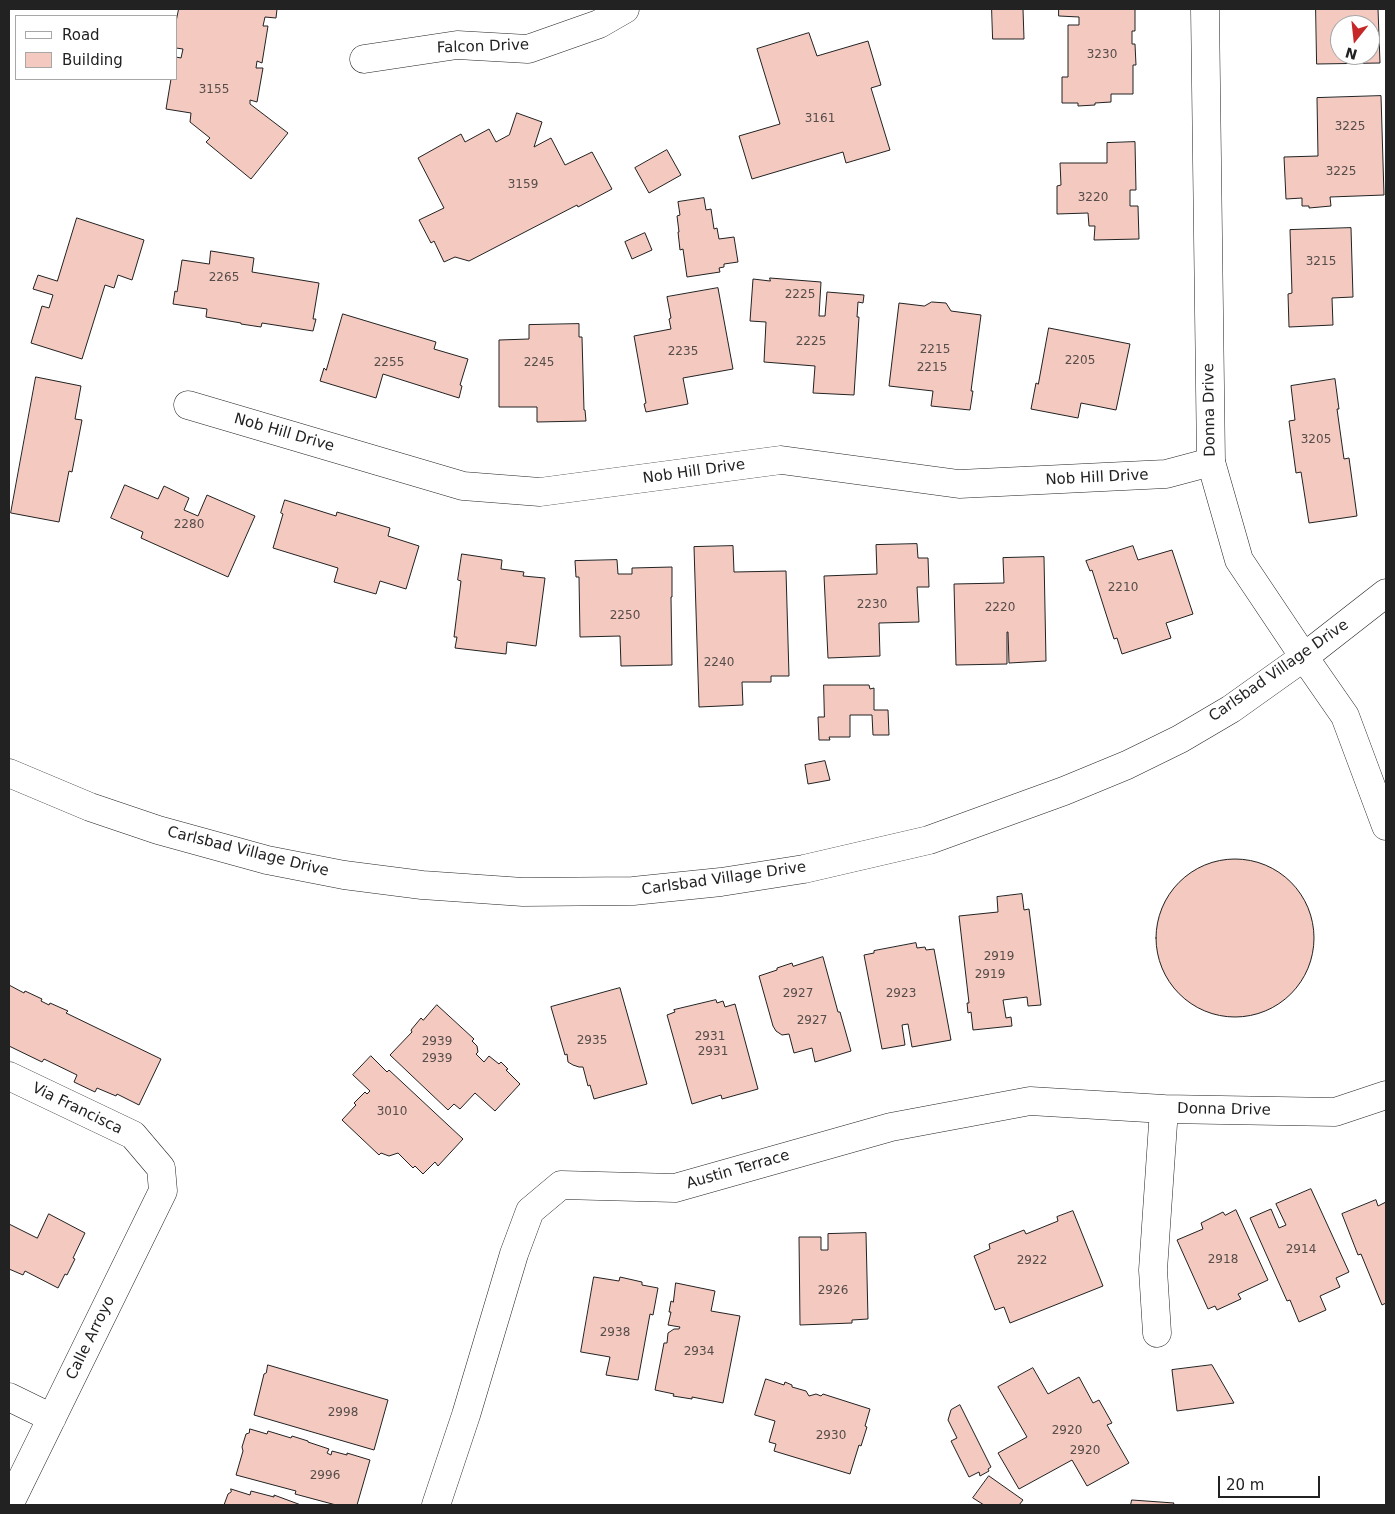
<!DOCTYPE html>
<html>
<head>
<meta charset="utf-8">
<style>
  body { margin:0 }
  #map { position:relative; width:1395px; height:1514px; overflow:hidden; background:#fff; font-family:"DejaVu Sans",sans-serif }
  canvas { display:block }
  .frame { position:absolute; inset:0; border:10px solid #222; pointer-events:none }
  .legend { position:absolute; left:15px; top:15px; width:162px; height:65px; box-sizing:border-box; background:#fff; border:1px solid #a7a7a7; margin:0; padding:6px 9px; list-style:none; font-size:15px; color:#222 }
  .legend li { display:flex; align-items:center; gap:10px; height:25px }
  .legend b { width:25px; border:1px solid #a7a7a7 }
  .north { position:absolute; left:1330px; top:15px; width:50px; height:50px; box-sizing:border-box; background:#fff; border:1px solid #a7a7a7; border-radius:50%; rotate:196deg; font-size:14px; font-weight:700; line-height:20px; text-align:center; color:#222 }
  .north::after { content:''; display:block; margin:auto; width:18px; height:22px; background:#c62828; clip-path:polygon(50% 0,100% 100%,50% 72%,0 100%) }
  .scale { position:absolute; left:1218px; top:1476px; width:102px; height:22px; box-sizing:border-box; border:2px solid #222; border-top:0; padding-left:6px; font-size:15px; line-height:18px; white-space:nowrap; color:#222; -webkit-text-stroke:4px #fff; paint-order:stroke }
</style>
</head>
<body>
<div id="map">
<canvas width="1395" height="1514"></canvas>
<div class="frame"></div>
<ul class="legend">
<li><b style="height:6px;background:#fff"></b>Road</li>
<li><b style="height:14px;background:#f3c9c0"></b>Building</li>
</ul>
<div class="north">N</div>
<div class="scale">20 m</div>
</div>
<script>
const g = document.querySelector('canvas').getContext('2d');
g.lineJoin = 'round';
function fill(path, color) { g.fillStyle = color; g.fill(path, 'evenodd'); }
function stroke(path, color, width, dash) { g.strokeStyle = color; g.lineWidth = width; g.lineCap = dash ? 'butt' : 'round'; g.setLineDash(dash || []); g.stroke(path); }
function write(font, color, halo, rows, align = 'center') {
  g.font = font + ' "DejaVu Sans",sans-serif'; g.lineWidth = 4; g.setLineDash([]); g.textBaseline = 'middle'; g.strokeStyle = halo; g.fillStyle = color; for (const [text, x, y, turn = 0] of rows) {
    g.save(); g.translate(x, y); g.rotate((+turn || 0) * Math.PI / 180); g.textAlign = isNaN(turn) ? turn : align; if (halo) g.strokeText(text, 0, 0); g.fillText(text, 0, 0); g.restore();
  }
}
const building = new Path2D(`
  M179 9H277L276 18 265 17 263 26H268L262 63 257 61 256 68H263L257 102 250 100V104L288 133 251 179 206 142 210 138 190 122 191 113 166 109 171 79H176V57L181 58 183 49 176 48V22Z
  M992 9H1023L1024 39H993Z
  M1059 9H1135V31H1132V44H1135L1136 65H1133V94H1111V102L1095 103V105L1078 106V103H1062V77H1068V25H1079V17L1059 16Z
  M1316 9H1378L1380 63 1317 64ZM1340 25H1370V55H1340Z
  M809 33 817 56 868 41 881 85 871 88 890 150 846 163 843 152 752 179 739 136 780 124 757 49Z
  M1381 96 1384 195 1330 197 1331 206 1309 208V206H1302V198L1286 199 1284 157 1318 156 1317 98Z
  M517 113 542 122 534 147 551 138 565 165 592 152 612 189 578 207 577 205 469 261 455 257 444 262 434 241 431 243 419 220 444 208 418 158 461 134 465 142 489 129 496 142 509 135Z
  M1135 142 1136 190H1130V206H1138L1139 239 1094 240 1095 226H1089L1088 213 1057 214V186L1061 185 1060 163H1107V143Z
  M667 150 681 175 649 193 635 168Z
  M704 198 706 210 711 209 714 229 717 228 719 239 734 237 738 262 724 264V267L719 268 720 272 687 277 683 249 680 250 678 232H679L677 216 680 215 678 202Z
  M77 218 144 240 132 280 118 275 114 288 105 285 82 359 31 343 42 306 49 308 53 295 33 289 38 275 57 281Z
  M1351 228 1353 297 1332 298 1333 325 1289 327 1288 294 1292 293 1290 230Z
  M645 233 652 250 632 259 625 242Z
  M211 251 254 258 252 272 319 283 313 319H316L313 331 262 323 261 327 241 324V323L206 317 207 309 173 304 175 291 177 292 182 260 209 264Z
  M770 278 821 282 819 316H825L827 292 864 295 863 303 858 302 857 317H859L854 395 813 393 815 366 764 362 766 322 750 321 753 279 770 281Z
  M718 288 733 369 683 378 688 404 646 412 644 404 646 403 634 336 671 329 669 319 671 318 667 297Z
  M932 302 946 303 951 311 981 315 971 391H973L970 410 931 406 933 391 889 386 899 303 924 306Z
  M343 314 436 342 434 349 468 359 460 385 462 386 459 398 383 374 376 398 320 381 324 368 326 370Z
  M579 324V337H582L584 410H585L586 421 537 422V407H499V340L529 339V325Z
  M1049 328 1130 344 1116 410 1081 403 1078 418 1031 409 1036 383 1038 384Z
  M36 377 81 386 75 419 82 420 72 472 69 471 59 522 11 513Z
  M1335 379 1339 409H1337L1344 459 1349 458 1357 516 1309 523 1301 472 1296 473 1289 421 1295 420 1291 386Z
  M125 485 158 499 164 486 189 498 184 510 198 516 207 495 255 516 228 577 141 538 143 532 111 518Z
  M285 500 336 516 337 512 390 528 388 536 419 546 406 589 380 581 376 594 334 582 338 568 273 548 283 514 281 513Z
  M917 544 918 558H928L929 587H917L919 622 879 623 880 656 828 658 824 576 877 574 876 545Z
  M733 546 734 572 786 571 789 676H771V682H742L743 705 699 707 694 547Z
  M1133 546 1138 560 1172 550 1193 614 1166 623 1171 638 1122 654 1117 638 1114 639 1092 570 1090 571 1086 561Z
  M462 554 502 560 501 569 524 572 523 576 545 578 536 646 507 642 506 654 455 648 457 637H454L461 581 458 580Z
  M1044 557 1046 661 1009 663 1008 632H1007V664L956 665 954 584 1004 583 1003 558Z
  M617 560 618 574H632V568L672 567V597H671L672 665 621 666 620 636 580 637 579 577H576L575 561Z
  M824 685H869L870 689 874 688V710H888L889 735H873L872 715H850V737H829L830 740H819L818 717H824Z
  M825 761 830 780 808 784 805 765Z
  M1156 938a79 79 0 1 1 158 0a79 79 0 1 1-158 0Z
  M1022 894 1024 910 1029 909 1041 1005 1028 1006 1027 997 1003 1000 1006 1018 1011 1017 1012 1026 973 1030 971 1012 968 1013 967 1003H969L959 916 998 912 997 897Z
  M916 943 917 948 925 947 926 950 934 949 951 1040 912 1047 908 1024 902 1025 905 1045 882 1049 864 955 874 953V951Z
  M823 957 838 1012H840L851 1051 815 1062 812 1048 794 1053 789 1034 782 1035 776 1031 773 1026 759 976 777 970V968L792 963 793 966Z
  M9 985 24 993 25 991 42 999 41 1001 49 1005 50 1003 68 1011 66 1013 161 1059 139 1105 117 1094 116 1096 97 1088 95 1092 74 1082 77 1075 44 1059 42 1062 9 1046Z
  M620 988 647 1084 594 1099 590 1085 588 1086 583 1067H579L573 1065 568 1062 567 1054 565 1055 551 1007Z
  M716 1000 717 1003 723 1001 725 1007 735 1004 758 1089 722 1099 721 1095 692 1104 667 1015 675 1012 674 1010Z
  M437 1005 474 1039 472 1041 477 1046 478 1052 476 1054 484 1062 489 1056 499 1064 501 1062 508 1069 506 1070 520 1084 495 1111 475 1093 460 1109 454 1104 448 1110 390 1055 412 1032 411 1030 421 1018 423 1020Z
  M371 1056 387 1072 389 1070 463 1139 438 1166 435 1162 423 1174 415 1166 413 1168 398 1153 389 1156 381 1153 379 1155 342 1120 356 1105 354 1103 365 1092 367 1094 370 1091 353 1075Z
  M1311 1189 1349 1272 1336 1278 1340 1287 1320 1296 1326 1310 1299 1322 1290 1300 1287 1301 1250 1218 1271 1209 1279 1228 1286 1225 1276 1204Z
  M1376 1200 1378 1206 1386 1202V1303L1382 1305 1361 1254 1358 1255 1342 1214Z
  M1236 1210 1268 1280 1238 1294 1241 1299 1217 1310 1215 1306 1208 1309 1177 1240 1203 1229 1201 1223 1223 1212 1225 1215Z
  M1073 1211 1103 1286 1010 1323 1004 1307 995 1310 974 1256 990 1249 989 1244 1024 1230 1026 1234 1058 1221 1057 1217Z
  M49 1214 85 1233 73 1258 75 1259 67 1275 65 1274 58 1288 25 1271 23 1275 9 1269V1224L37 1238Z
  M866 1233 868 1319 852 1320V1323L800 1325 799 1237H821V1250H828V1234Z
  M594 1277 619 1281 620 1277 642 1282V1285L658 1288 653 1315 650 1314 638 1380 606 1375 610 1357 581 1352Z
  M676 1283 715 1291 711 1311 740 1316 723 1403 692 1397V1399L673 1396 674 1394 655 1390 664 1343H667L668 1333 674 1329H679L680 1327 668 1325 671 1312H669L671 1301 673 1302Z
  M268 1365 388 1400 374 1450 254 1415 264 1374 266 1373Z
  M1212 1365 1234 1403 1177 1411 1172 1370Z
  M1033 1368 1048 1394 1079 1377 1093 1403 1099 1400 1112 1423 1107 1425 1129 1463 1087 1486 1072 1460 1019 1489 998 1453 1027 1437 998 1387Z
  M766 1379 784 1385 785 1382 792 1385V1387L806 1391 809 1396 816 1394 821 1396 823 1394 870 1409 865 1426 867 1427 861 1446 859 1445 850 1474 774 1451 776 1444 769 1442 775 1421 755 1415Z
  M960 1405 991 1467 988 1469 989 1471 980 1476 979 1472 969 1477 951 1441 957 1438 948 1420 951 1410Z
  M250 1429 267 1434 268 1431 291 1438 292 1436 308 1441V1442L329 1449 327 1453 331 1455 332 1451 347 1455V1453L370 1460 357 1505H336L295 1494 296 1491 236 1475 243 1451 242 1447 246 1434 249 1433Z
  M989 1476 1023 1500 1019 1505H984L973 1498Z
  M231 1489 250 1495 251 1491 274 1497V1495L301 1505H224L228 1494 231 1492Z
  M1132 1500 1174 1503 1173 1505H1131Z`);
const minor = new Path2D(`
  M364 59 457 45 528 49 599 24 625 9
  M188 405 463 486 540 492 781 460 959 484 1166 474 1211 462
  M1304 657 1345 716 1386 826
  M9 1076 133 1135 161 1168 163 1191 9 1505
  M1157 1333 1153 1270 1164 1109 1335 1112 1386 1095
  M9 1397 52 1418
  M436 1505 466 1415 514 1254 530 1211 561 1185 675 1188 891 1127 1030 1101 1164 1109`);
const tertiary = new Path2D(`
  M1205 9 1211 462 1239 560 1304 657`);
const primary = new Path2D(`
  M9 773 90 807 158 830 267 860 344 875 422 885 523 892 633 891 721 882 804 869 929 840 1064 791 1127 765 1180 739 1231 709 1304 657 1386 593`);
const numberNames = [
  ["3230",1102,55],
  ["3155",214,90],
  ["3161",820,119],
  ["3225",1350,127],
  ["3225",1341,172],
  ["3159",523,185],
  ["3220",1093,198],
  ["3215",1321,262],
  ["2265",224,278],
  ["2225",800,295],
  ["2225",811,342],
  ["2215",935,350],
  ["2235",683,352],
  ["2205",1080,361],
  ["2255",389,363],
  ["2245",539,363],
  ["2215",932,368],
  ["3205",1316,440],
  ["2280",189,525],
  ["2210",1123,588],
  ["2230",872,605],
  ["2220",1000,608],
  ["2250",625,616],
  ["2240",719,663],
  ["2919",999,957],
  ["2919",990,975],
  ["2927",798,994],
  ["2923",901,994],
  ["2927",812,1021],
  ["2931",710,1037],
  ["2935",592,1041],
  ["2939",437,1042],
  ["2931",713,1052],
  ["2939",437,1059],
  ["3010",392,1112],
  ["2914",1301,1250],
  ["2918",1223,1260],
  ["2922",1032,1261],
  ["2926",833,1291],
  ["2938",615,1333],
  ["2934",699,1352],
  ["2998",343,1413],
  ["2920",1067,1431],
  ["2930",831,1436],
  ["2920",1085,1451],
  ["2996",325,1476]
];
const streetNames = [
  ["Falcon Drive",483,47,-2],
  ["Donna Drive",1210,410,-91],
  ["Nob Hill Drive",284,433,16],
  ["Nob Hill Drive",694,472,-8],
  ["Nob Hill Drive",1097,478,-3],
  ["Carlsbad Village Drive",1279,671,-35],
  ["Carlsbad Village Drive",248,852,14],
  ["Carlsbad Village Drive",724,879,-8],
  ["Via Francisca",77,1109,26],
  ["Donna Drive",1224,1110,1],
  ["Austin Terrace",738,1170,-16],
  ["Calle Arroyo",91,1338,-64]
];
fill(building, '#f3c9c0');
stroke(building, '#222', 1);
stroke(minor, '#222', 29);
stroke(tertiary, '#222', 29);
stroke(primary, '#222', 29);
stroke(minor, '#fff', 28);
stroke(tertiary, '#fff', 28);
stroke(primary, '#fff', 28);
write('12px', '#564c4a', null, numberNames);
write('15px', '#222', '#fff', streetNames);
</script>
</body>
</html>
